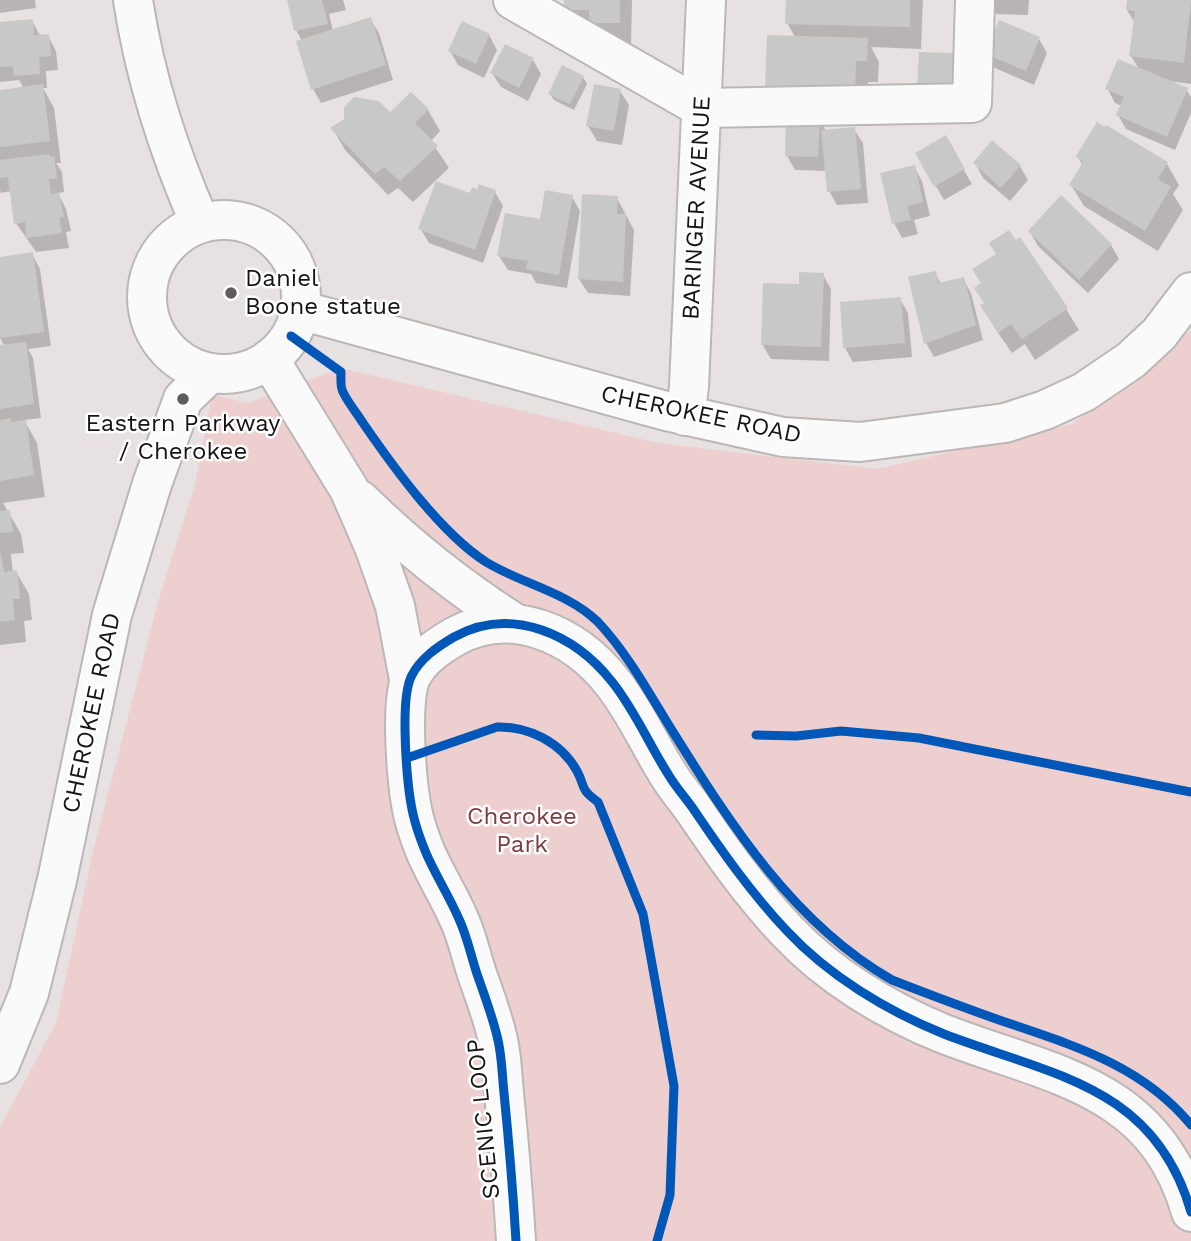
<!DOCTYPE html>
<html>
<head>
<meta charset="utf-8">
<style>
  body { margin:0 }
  canvas { display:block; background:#e7e1e1 }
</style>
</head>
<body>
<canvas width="1191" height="1241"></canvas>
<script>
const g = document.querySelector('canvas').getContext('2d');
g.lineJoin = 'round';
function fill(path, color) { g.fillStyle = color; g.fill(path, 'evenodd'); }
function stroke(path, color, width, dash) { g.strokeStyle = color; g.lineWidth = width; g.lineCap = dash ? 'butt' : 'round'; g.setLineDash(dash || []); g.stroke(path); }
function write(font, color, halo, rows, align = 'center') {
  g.font = font + ' "Work Sans",sans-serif'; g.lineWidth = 5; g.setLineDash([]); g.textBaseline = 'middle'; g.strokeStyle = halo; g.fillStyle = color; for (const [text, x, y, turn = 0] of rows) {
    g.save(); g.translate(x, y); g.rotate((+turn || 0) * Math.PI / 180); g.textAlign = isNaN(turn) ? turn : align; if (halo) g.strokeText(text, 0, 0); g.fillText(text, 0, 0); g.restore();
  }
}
const green = new Path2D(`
  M1191 330V1241H0V1127L56 1023 94 847 158 602 195 484 212 395 248 403 341 368 658 443 877 469 1072 424Z`);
const shadow = new Path2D(`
  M0 0H35L36 8 0 13Z
  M289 0H343L346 10 329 14 333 31 370 19 379 33 393 80 321 103 313 89 302 41 296 30Z
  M566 0H632L631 44H603L566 9Z
  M788 0H923L921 49 871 47 879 62 878 82H868L867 113 795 37 787 23Z
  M988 0H1029L1028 15 996 14Z
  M1129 0H1191V84L1169 81 1186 89 1191 97V113L1175 150 1126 129 1118 115 1122 106 1115 103 1107 88 1139 69 1131 56 1135 23 1127 10Z
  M32 21 41 37 48 36 56 51 58 70 46 71 47 88H43L54 108 61 163H56L62 172 64 192 58 193 66 209 71 231 66 232 69 248 36 252 16 223 12 191 1 193 0 190V91L24 89 19 80 0 82V24Z
  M489 35 497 50 484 78 458 65 450 51Z
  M1039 39 1047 53 1034 85 995 68 986 53Z
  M952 55 960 69 959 102 927 101Z
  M533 60 541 74 528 101 501 87 492 73Z
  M583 77 587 84 574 110 554 100 550 94Z
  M620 91 629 105 622 145 597 141 588 126Z
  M428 110 440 131 431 141 449 168 413 202 398 188 388 195 345 150 333 129 390 115Z
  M819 118 826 131 854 129 863 143 868 203 837 205 829 191 827 171 795 170 787 156Z
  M945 138 972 184 944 200 917 154Z
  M1078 157 1167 164 1179 185 1173 194 1183 210 1158 251 1084 206 1071 185 1083 166Z
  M975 163 1020 166 1028 180 1010 201 983 178Z
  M914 167 922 181 930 216 914 220 918 234 902 238 894 223Z
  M495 192 503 206 483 263 429 243 420 228 471 196Z
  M572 197 580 211 567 288 536 283 531 274 508 270 499 256Z
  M617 198 634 230 630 296 588 293 579 279Z
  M1030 232 1111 245 1119 259 1088 293 1038 246Z
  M32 254 40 269 51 346 28 349 33 358 41 418 24 420 37 443 45 497 3 503 21 534 24 553 11 554 13 573 16 572 29 594 32 620 24 621 26 642 0 645V347H5L0 338V259Z
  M935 273 941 284 963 279 971 293 983 340 934 357 926 343Z
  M823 275 831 289 829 361 771 359 762 344 801 286Z
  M983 284 1066 309 1079 330 1035 360 1025 344 1012 353 994 327 985 304Z
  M900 299 908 313 912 357 853 362 845 348Z`);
const building = new Path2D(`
  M287 0H322L328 24 294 31Z
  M564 0H620V23H589V10H564Z
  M786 0H910V27L785 24Z
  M1127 0H1191L1184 63 1129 56 1135 11 1126 10Z
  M371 17 386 65 311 90 296 41Z
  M33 19 34 35 49 34 51 56 39 57 40 74 14 76 13 66 0 67V22Z
  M999 20 1040 37 1026 71 985 54Z
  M462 21 490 34 476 64 448 51Z
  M767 35 868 38 867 61H856L855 92 765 89Z
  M505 44 534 58 519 88 490 73Z
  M919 52 953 53 952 88 917 87Z
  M1118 59 1188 88 1167 137 1116 115 1124 97 1105 89Z
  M562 65 584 76 570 104 548 94Z
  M43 84 50 141 0 147V90Z
  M594 84 621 89 614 131 586 126Z
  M411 92 429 109 415 123 438 146 400 181 384 167 375 174 330 128 344 119V107L354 97 379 101 390 112Z
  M786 116H820L818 157 785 156Z
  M1097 122 1105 127 1106 125 1168 162 1158 179 1171 187 1145 231 1069 185 1083 162 1076 157V156Z
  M855 127 861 189 827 192 821 130Z
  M946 135 965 169 934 187 915 153Z
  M992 140 1021 165 1001 188 973 163Z
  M49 154 50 157 54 156 57 178 49 179 51 194 59 192 64 217 59 218 62 233 26 238 25 222 14 224 8 177 0 178V160Z
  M915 165 923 202 907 206 911 220 892 224 880 173Z
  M436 181 470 193 472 187 477 189 479 184 496 190 475 250 418 229Z
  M545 190 573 195 559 275 526 269 528 261 497 256 505 213 540 219Z
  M582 194 618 196 617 214H626L623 282 578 279Z
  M1061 195 1112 244 1079 280 1028 231Z
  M1009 230 1016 240 1020 237 1068 308 1022 339 1011 324 998 333 980 305 984 303 974 288 981 283 972 269 996 254 989 243Z
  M33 252 44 332 0 338V257Z
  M936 271 938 283 964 277 976 325 924 344 908 277Z
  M799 272 824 273 821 347 761 345 763 283 799 284Z
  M901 297 905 343 843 348 840 302Z
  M26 342 34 404 0 409V345Z
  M11 418V422L26 420 34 475 0 481V420Z
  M10 510 13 532 0 533V511Z
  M0 550 4 572 17 570 20 599H13L15 620 0 622Z`);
const minor = new Path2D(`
  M133 0C145 79 168 150 200 223
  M513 0 702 108 972 103 975 0
  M147 297a77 77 0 1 1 154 0a77 77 0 1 1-154 0Z
  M300 310 666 411 783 437 860 442 1005 423 1045 410 1084 392 1131 360 1159 334 1191 292
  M269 359 349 489 375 549 395 606 409 679
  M685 416 689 387 706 0
  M360 500C409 548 455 585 513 622
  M0 1064 29 993 57 880 112 615 152 484 183 399 210 373
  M516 1241C513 1192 509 1143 504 1093 502 1075 502 1054 497 1036 492 1015 484 994 477 974 471 956 467 936 459 919 449 896 436 876 426 853 421 841 416 827 413 814 407 787 399 698 412 675 421 658 437 647 454 637 511 605 575 634 613 683 635 711 649 744 668 774 675 786 684 796 692 807 721 850 751 893 787 931 829 976 887 1011 944 1034 1050 1075 1155 1085 1191 1212`);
const cycleway = new Path2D(`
  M291 336 341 372C341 378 340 387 343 392 348 403 357 413 363 423 394 468 441 533 486 562 522 584 567 592 598 622 628 654 650 695 673 732 731 825 794 924 892 980 928 994 965 1008 1002 1021 1072 1045 1142 1065 1191 1125
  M756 735 796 736 841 731 919 738 1191 792
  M407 758 497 727C528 726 561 742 577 771 586 788 579 788 598 802L643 914 674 1086 670 1195 657 1241
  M516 1241C513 1192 509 1143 504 1093 502 1075 502 1054 497 1036 492 1015 484 994 477 974 471 956 467 936 459 919 449 896 436 876 426 853 421 841 416 827 413 814 407 787 399 698 412 675 421 658 437 647 454 637 511 605 575 634 613 683 635 711 649 744 668 774 675 786 684 796 692 807 721 850 751 893 787 931 829 976 887 1011 944 1034 1050 1075 1155 1085 1191 1212`);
const markers = [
  [231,293,7,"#5f5b5b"],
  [183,399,7,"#5f5b5b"]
];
const streetNames = [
  ["BARINGER AVENUE",697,208,-87],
  ["CHEROKEE ROAD",701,415,12],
  ["CHEROKEE ROAD",92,713,-78],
  ["SCENIC LOOP",484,1119,-96]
];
const poiNames = [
  ["Daniel",245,279],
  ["Boone statue",245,307],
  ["Eastern Parkway",183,424,"center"],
  ["/ Cherokee",183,452,"center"]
];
const parkNames = [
  ["Cherokee",522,817],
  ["Park",522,845]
];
fill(green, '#eecfd0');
fill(shadow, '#0003');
fill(building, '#c9c8c9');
stroke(minor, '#bcb7b7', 42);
stroke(minor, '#fbfafa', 38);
stroke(cycleway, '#0057b8', 9);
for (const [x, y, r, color] of markers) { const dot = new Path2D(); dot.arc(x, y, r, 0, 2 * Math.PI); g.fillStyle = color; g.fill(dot); stroke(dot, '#fff', 2.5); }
write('24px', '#161313', '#fff', streetNames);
write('24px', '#161313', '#fff', poiNames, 'left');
write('24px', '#7d3b42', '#fff', parkNames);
</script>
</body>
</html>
